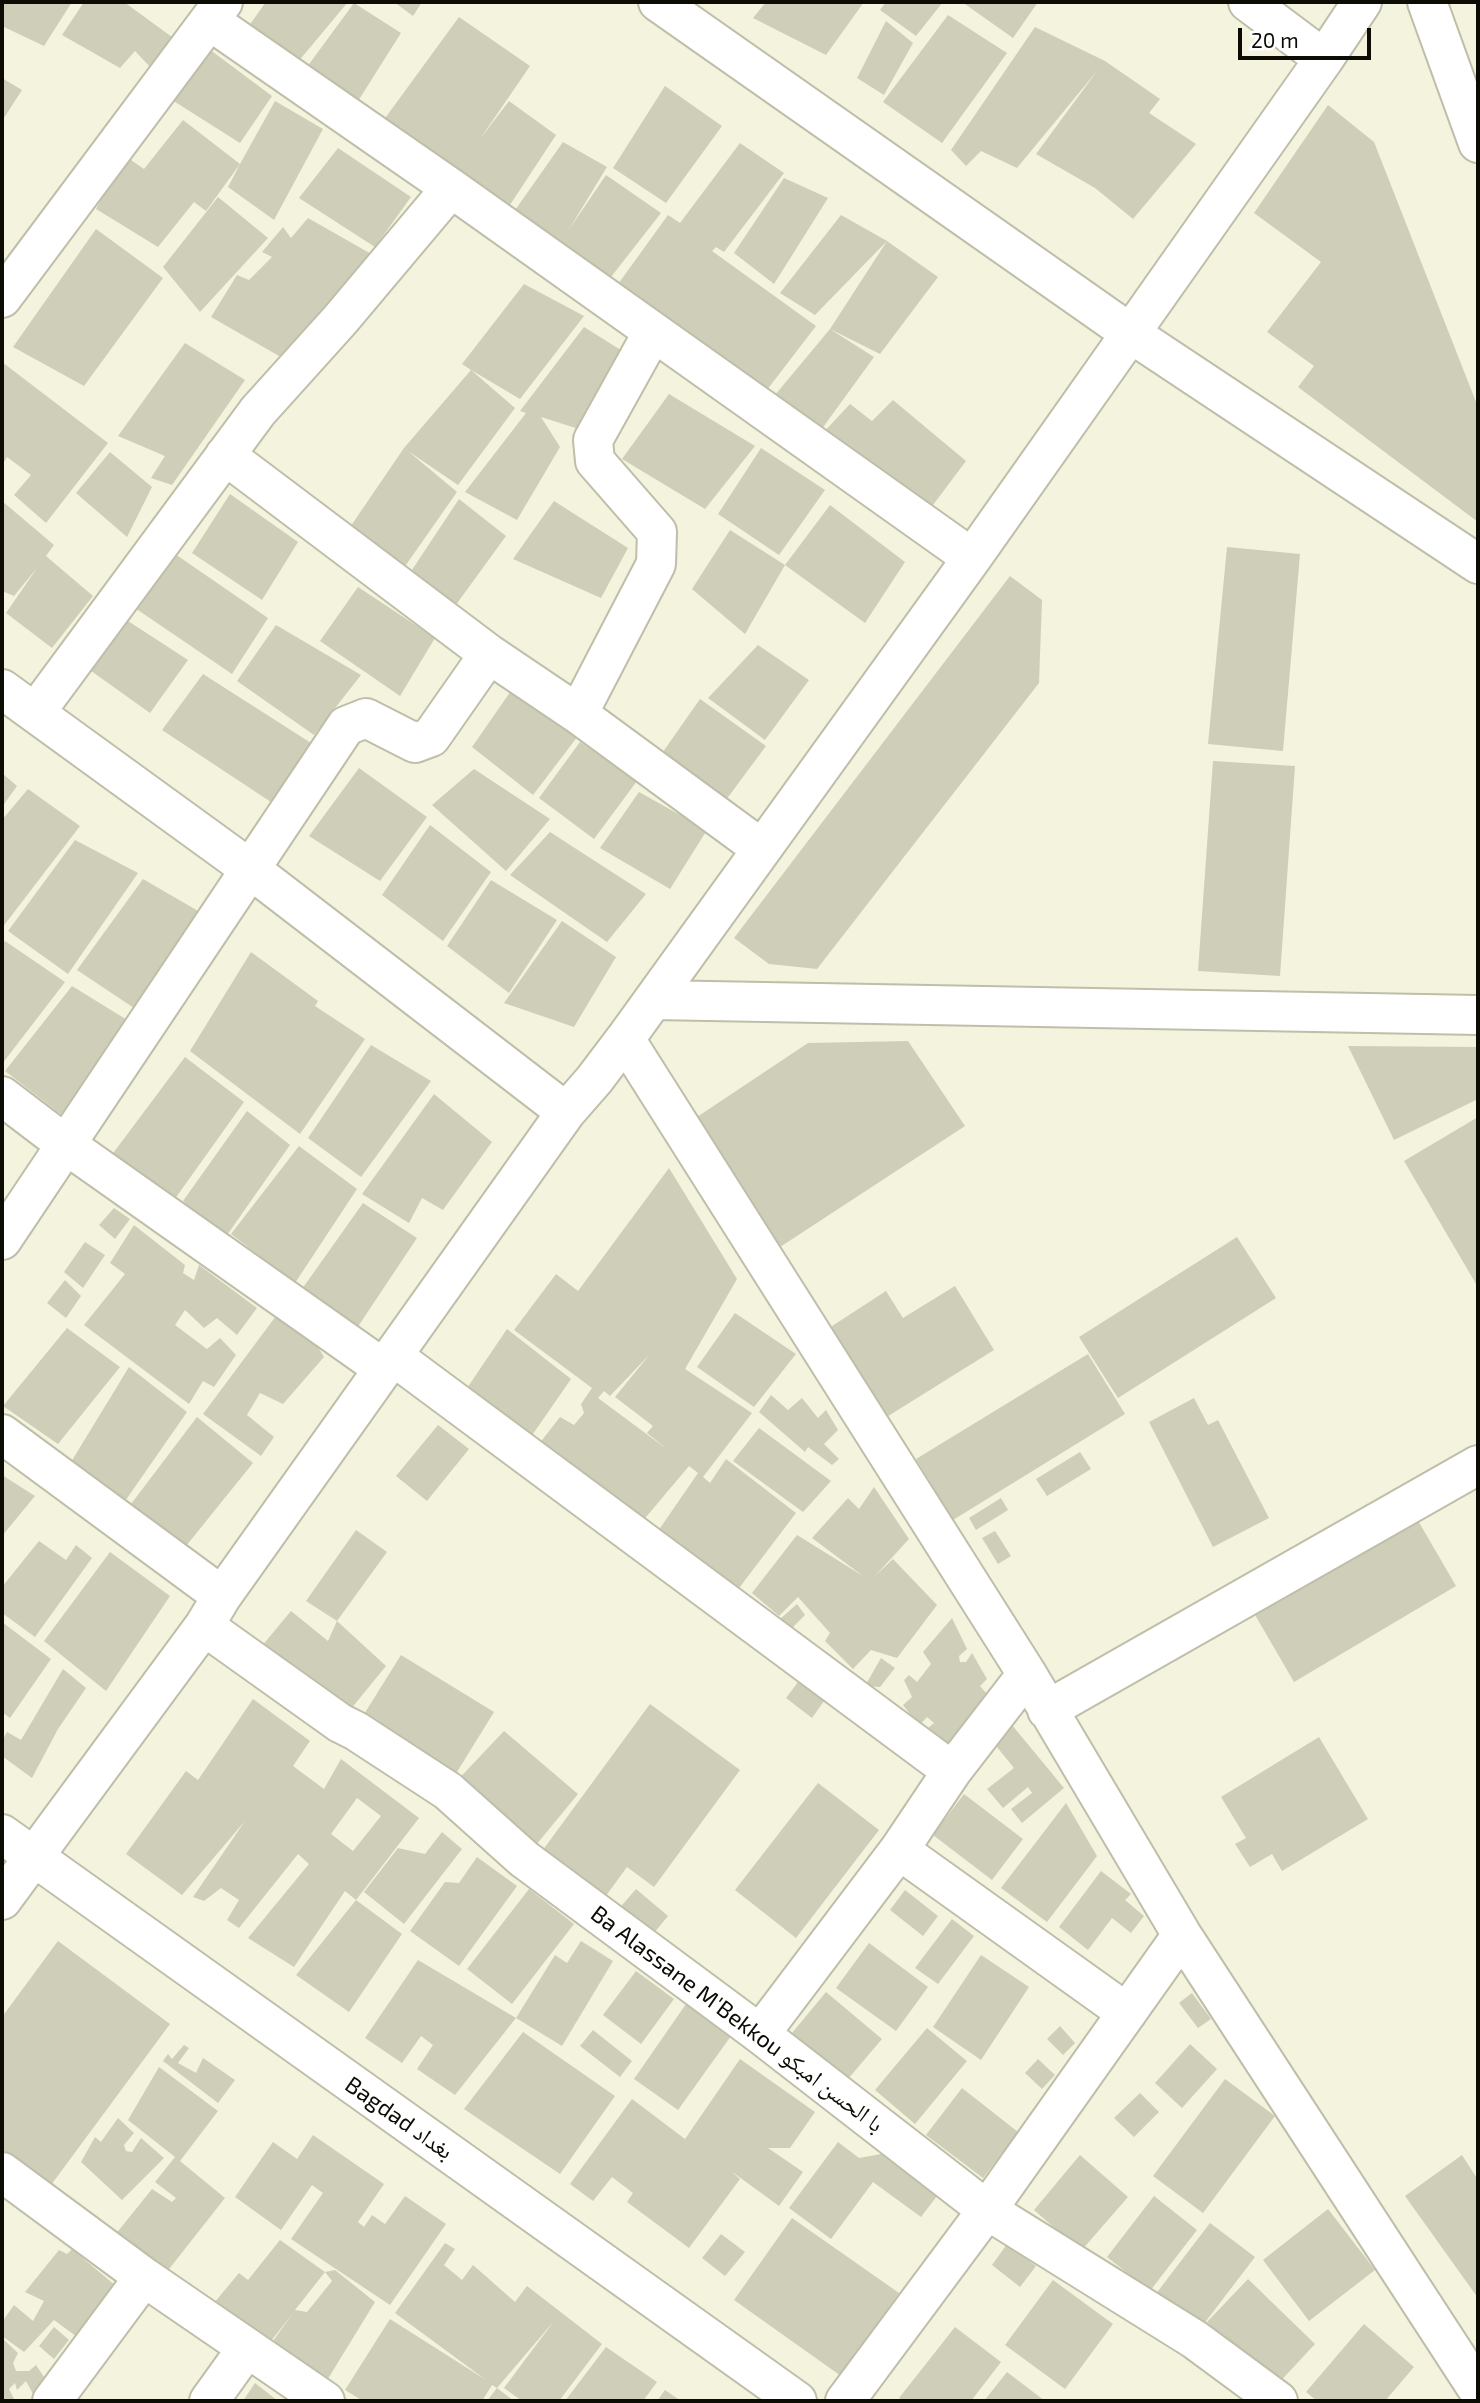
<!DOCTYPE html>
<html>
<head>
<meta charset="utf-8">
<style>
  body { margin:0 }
  #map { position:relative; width:1480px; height:2403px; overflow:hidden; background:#f4f3dd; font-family:"Exo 2",sans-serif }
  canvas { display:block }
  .frame { position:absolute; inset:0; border:4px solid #0c0c05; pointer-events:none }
  .scale { position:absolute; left:1238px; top:28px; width:133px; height:32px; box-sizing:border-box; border:4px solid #0c0c05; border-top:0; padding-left:9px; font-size:21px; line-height:24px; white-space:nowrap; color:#0c0c05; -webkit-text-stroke:5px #fff; paint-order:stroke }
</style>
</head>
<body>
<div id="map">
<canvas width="1480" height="2403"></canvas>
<div class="frame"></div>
<div class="scale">20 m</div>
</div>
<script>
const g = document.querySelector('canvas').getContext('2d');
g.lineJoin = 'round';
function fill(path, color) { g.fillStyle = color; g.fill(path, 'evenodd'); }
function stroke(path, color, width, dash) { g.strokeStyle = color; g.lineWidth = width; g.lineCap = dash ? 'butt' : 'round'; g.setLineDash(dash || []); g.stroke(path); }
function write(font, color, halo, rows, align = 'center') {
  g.font = font + ' "Exo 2","Noto Naskh Arabic",sans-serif'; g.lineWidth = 5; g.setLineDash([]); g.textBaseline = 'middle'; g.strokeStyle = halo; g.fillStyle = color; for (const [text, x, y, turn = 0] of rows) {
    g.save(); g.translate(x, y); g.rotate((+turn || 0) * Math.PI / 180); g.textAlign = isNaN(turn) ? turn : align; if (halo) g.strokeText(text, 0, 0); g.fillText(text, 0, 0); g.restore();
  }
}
const building = new Path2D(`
  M2 2H72L44 46 2 26Z
  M84 2H124L172 37 152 69 135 51 120 68 62 35Z
  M266 2H348L292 69 243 34Z
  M394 2H422L413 16Z
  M766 2H864L826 55 753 18Z
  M886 2H943L916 36 880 10Z
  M962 2H1038L1013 38Z
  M354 3 401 33 353 109 304 71Z
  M948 15 1007 53 942 143 883 102Z
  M459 17 530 66 480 139 509 101 556 135 504 214 383 121Z
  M886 21 913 43 884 95 857 78Z
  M1035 27 1105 61 1160 99 1149 113 1196 144 1133 219 1095 188 1036 154 1097 71 1017 168 981 151 966 166 951 150Z
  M209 49 272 96 240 143 172 100Z
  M2 78 22 90 2 121Z
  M665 86 722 126 666 203 613 168Z
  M275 101 323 129 274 220 228 187 240 164 206 211 194 202 158 247 96 209 125 156 144 169 183 120 240 164Z
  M1328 105 1374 142 1478 407V522L1298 387 1314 366 1267 332 1321 262 1254 213Z
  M563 142 607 167 568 231 606 175 661 213 604 286 506 223Z
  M740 143 784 173 724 252 716 247 712 251 816 326 760 399 613 291 668 215 680 223Z
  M338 148 411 197 375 247 299 198Z
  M784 178 828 198 774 284 734 253Z
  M218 197 268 238 200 312 163 267Z
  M841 215 887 241 815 315 780 293Z
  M308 218 373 255 286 360 211 317 237 275 249 280 272 257 262 252 283 227 291 238Z
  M96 229 163 278 84 386 13 347Z
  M887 241 938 277 880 354 830 329 874 357 816 437 770 401 830 329Z
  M524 284 584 316 520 399 471 370 515 408 458 485 408 451 457 492 399 575 344 536 404 448 471 370 462 364Z
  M584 327 632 357 582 430 541 417 560 447 517 520 465 492 526 413 520 411Z
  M185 343 245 380 172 485 151 478 165 456 118 436Z
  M2 362 108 443 46 523 14 495 31 475 7 457 2 465Z
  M669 394 755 446 705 509 622 459Z
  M893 400 966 461 927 513 823 433 850 404 872 421Z
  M761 448 825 490 779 555 718 514Z
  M110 452 152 487 127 537 76 493Z
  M230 494 298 542 262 600 192 553Z
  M459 499 506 536 450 613 406 579Z
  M2 501 54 545 46 556 93 596 52 648 6 613 37 568 14 596 2 591Z
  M554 501 628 548 601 598 513 559Z
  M830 505 905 562 865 623 785 565Z
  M730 530 785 565 745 634 692 589Z
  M1227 547 1300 554 1283 751 1208 744Z
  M175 554 268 618 232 674 135 608Z
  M1010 576 1042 600 1039 683 817 969 769 964 734 938Z
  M358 587 435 638 400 696 320 641Z
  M128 621 188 660 150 713 87 668Z
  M276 625 361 675 314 735 237 681Z
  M758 645 809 680 765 740 708 698Z
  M203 674 322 750 277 806 162 730Z
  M513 688 578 736 533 795 472 747Z
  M700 699 766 746 720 808 658 759Z
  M580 742 637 781 594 839 539 798Z
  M1213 761 1295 766 1280 976 1198 971Z
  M359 768 427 817 380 881 309 836Z
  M474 769 550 819 506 871 432 805Z
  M2 773 17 786 2 807Z
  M28 789 80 826 2 928V820Z
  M639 792 707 830 670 889 600 848Z
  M430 825 491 872 443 941 382 895Z
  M550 832 646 894 607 942 510 875Z
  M75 840 138 873 68 974 8 931Z
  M143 879 205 915 134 1008 77 970Z
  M491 880 557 920 509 993 447 946Z
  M562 921 616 957 574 1027 504 1003Z
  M5 941 65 982 2 1064V945Z
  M251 952 318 1001 315 1006 365 1039 300 1134 190 1051Z
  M72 986 132 1023 67 1119 5 1071Z
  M908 1041 965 1126 777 1249 694 1119 808 1043Z
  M371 1045 431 1081 361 1177 308 1138Z
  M1348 1046 1478 1047V1099L1394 1140Z
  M185 1057 244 1102 172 1203 108 1160Z
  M434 1094 492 1142 443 1210 422 1198 409 1223 362 1194Z
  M247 1111 290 1145 225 1238 183 1201Z
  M1478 1117V1283L1476 1284 1404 1161Z
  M299 1146 357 1189 295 1283 231 1234Z
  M669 1168 737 1279 685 1369 752 1413 703 1477 710 1483 726 1459 796 1513 733 1596 656 1534 698 1473 689 1466 636 1529 532 1453 560 1417 574 1425 584 1413 581 1404 592 1388 514 1330 556 1274 578 1291ZM650 1354 615 1397 653 1426 647 1433 668 1450 598 1398 604 1391 610 1396Z
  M363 1203 417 1238 357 1328 302 1289Z
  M114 1208 130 1219 115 1239 99 1225Z
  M134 1225 185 1265 183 1273 194 1280 199 1265 257 1308 237 1335 217 1318 204 1328 185 1310 175 1325 207 1349 220 1338 236 1355 214 1387 203 1381 189 1404 84 1325 125 1274 110 1263Z
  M1237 1237 1276 1298 1118 1398 1079 1337Z
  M85 1242 105 1255 83 1288 64 1272Z
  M65 1280 81 1296 66 1318 47 1303Z
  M955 1286 994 1350 885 1418 829 1328 886 1291 903 1318Z
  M735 1313 796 1354 754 1407 697 1367Z
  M276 1316 316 1344 324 1357 283 1404 260 1393 247 1415 274 1437 261 1456 203 1414Z
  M67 1328 120 1367 58 1444 3 1406Z
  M507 1329 571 1379 526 1444 461 1397Z
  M1088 1354 1125 1414 953 1520 916 1459Z
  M129 1367 187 1412 123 1504 71 1462Z
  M771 1395 788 1410 802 1398 818 1418 826 1410 838 1430 824 1444 839 1459 832 1465 808 1447 805 1452 759 1412Z
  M1194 1398 1208 1425 1218 1420 1269 1518 1213 1547 1149 1422Z
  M197 1417 253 1463 182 1551 128 1508Z
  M438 1425 469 1449 427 1501 396 1476Z
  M759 1428 831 1481 803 1512 733 1461Z
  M1080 1452 1091 1469 1047 1496 1036 1479Z
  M2 1475 35 1496 2 1536Z
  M874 1487 909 1539 875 1576 893 1559 937 1605 897 1658 871 1650 853 1669 825 1641 830 1633 798 1597 779 1616 752 1593 797 1535 863 1576 812 1538 848 1498 859 1509Z
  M1001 1498 1008 1510 976 1530 969 1518Z
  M1413 1512 1456 1586 1294 1682 1251 1608Z
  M356 1530 387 1552 337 1621 386 1666 341 1721 256 1653 291 1611 328 1641 337 1621 306 1601Z
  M995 1531 1011 1556 998 1564 982 1538Z
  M39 1541 66 1560 76 1545 92 1558 35 1637 2 1613V1587Z
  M110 1552 170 1596 106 1691 44 1641Z
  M797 1604 805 1615 791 1629 779 1620Z
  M952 1618 967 1649 959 1656 960 1662H966L972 1653 987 1679 980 1686 995 1703 954 1755 923 1732 934 1723 927 1717 919 1726 903 1705 912 1697 904 1680 909 1675 917 1682 931 1664 923 1652Z
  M2 1622 51 1659 10 1718 2 1712Z
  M401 1655 494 1712 449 1785 356 1727Z
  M881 1658 895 1668 880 1687 865 1686Z
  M63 1669 86 1688 58 1729 32 1778 2 1756V1741L7 1732 21 1740Z
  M798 1682 824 1701 812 1718 786 1698Z
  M253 1699 310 1741 293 1766 324 1789 341 1759 419 1818 356 1900 402 1934 349 2012 296 1975 356 1900 345 1891 294 1967 248 1938 309 1864 298 1854 239 1928 227 1920 239 1900 221 1888 204 1901 193 1897 245 1821 182 1895 126 1854 186 1771 198 1780ZM357 1798 381 1816 353 1851 331 1834Z
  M650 1704 740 1770 654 1887 627 1867 600 1904 537 1858Z
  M1012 1725 1064 1788 1022 1823 1011 1809 1032 1793 1028 1787 1003 1808 987 1789 1014 1768 992 1741Z
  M504 1731 578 1794 527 1856 451 1787Z
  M1319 1737 1368 1819 1282 1871 1272 1854 1250 1867 1235 1844 1246 1838 1221 1797Z
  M818 1783 879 1830 796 1938 735 1890Z
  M964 1794 1023 1839 992 1880 933 1835Z
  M1066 1803 1097 1856 1047 1922 1001 1888Z
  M442 1832 462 1849 404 1924 364 1892 398 1848 425 1854Z
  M477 1857 517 1886 459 1966 410 1931 445 1882 459 1883Z
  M1101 1871 1131 1894 1125 1900 1144 1916 1131 1933 1112 1918 1088 1950 1059 1927Z
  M529 1889 574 1924 512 2004 467 1969Z
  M636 1889 668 1916 649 1939 617 1911Z
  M905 1890 938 1916 923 1936 890 1910Z
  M952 1919 974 1936 938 1984 915 1968Z
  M58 1941 170 2024 51 2185 2 2149V2017Z
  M581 1941 613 1961 562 2046 516 2018 555 1955 567 1963Z
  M869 1943 928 1987 896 2031 836 1988Z
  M981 1955 1029 1987 981 2060 933 2027Z
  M418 1960 516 2018 455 2095 417 2069 433 2045 421 2036 402 2063 365 2038Z
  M636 1971 674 1999 641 2044 603 2015Z
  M826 1992 882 2039 848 2079 792 2033Z
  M1192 1993 1211 2019 1198 2028 1179 2003Z
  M686 2004 731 2036 678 2110 634 2079Z
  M1060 2026 1075 2043 1063 2055 1047 2039Z
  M927 2028 967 2061 915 2124 875 2090Z
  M593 2030 632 2061 620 2077 580 2046Z
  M523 2032 615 2096 560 2174 464 2109Z
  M1190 2044 1217 2069 1182 2108 1155 2083Z
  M184 2045 189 2048 178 2063 196 2073 203 2058 235 2080 218 2103 163 2061 168 2054 172 2059Z
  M740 2059 815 2112 790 2148H768L803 2172 779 2206 731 2171 740 2179 689 2248 627 2202 633 2193 612 2177 593 2201 570 2184 632 2099 685 2139Z
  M1038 2059 1055 2075 1042 2089 1025 2073Z
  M159 2067 218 2111 180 2161 225 2198 162 2278 111 2240 152 2189 172 2202 176 2198 155 2182 175 2157 128 2120Z
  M1225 2079 1275 2116 1203 2213 1153 2176Z
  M962 2088 1018 2132 983 2178 926 2135Z
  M1140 2093 1159 2112 1134 2137 1114 2118Z
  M118 2118 134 2133 124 2145 126 2151 132 2152 141 2138 164 2158 122 2200 81 2162 95 2137 101 2142Z
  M313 2135 384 2184 358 2222 364 2227 372 2215 385 2224 405 2196 446 2224 390 2305 291 2239 323 2193 312 2185 281 2230 235 2197 273 2142 297 2159Z
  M838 2142 859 2158 881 2154 937 2196 921 2217 873 2182 831 2239 789 2208Z
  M1080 2155 1128 2197 1081 2251 1034 2210Z
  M1462 2155 1478 2180V2298L1405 2196Z
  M1154 2196 1197 2230 1150 2291 1107 2257Z
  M1328 2209 1375 2270 1309 2321 1263 2260Z
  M792 2218 899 2293 841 2376 734 2300Z
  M1210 2223 1255 2257 1200 2329 1155 2295Z
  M721 2234 745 2252 725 2276 702 2258Z
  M280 2240 325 2272 295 2310 307 2312 332 2281 325 2272 335 2270 375 2302 326 2382 268 2348 293 2313 264 2350 209 2309 239 2273 248 2280Z
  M445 2243 455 2249 444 2265 462 2280 473 2265 515 2302 527 2286 602 2344 559 2401H522L504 2388 554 2321 497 2388 514 2401H487L497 2388 492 2385 482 2401H363L345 2390 390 2319 486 2380 395 2313Z
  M1007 2244 1036 2266 1020 2287 992 2265Z
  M72 2249 116 2286 84 2342 54 2320 24 2352 2 2336V2322L14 2305 33 2321 44 2301 25 2292 59 2250 67 2254Z
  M1248 2279 1315 2344 1275 2387 1207 2322Z
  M1053 2280 1113 2324 1065 2389 1005 2345Z
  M1364 2324 1414 2367 1385 2401H1317L1306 2392Z
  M54 2327 69 2340 54 2359 39 2346Z
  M955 2327 1001 2362 971 2401H904L899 2398Z
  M2 2338 18 2353 13 2363 16 2371H29L36 2365 44 2377 33 2394 26 2381 17 2390 15 2383 9 2389 14 2399 12 2401H2Z
  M606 2347 657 2382 643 2401H565Z
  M1007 2372 1045 2401H984Z
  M255 2383 278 2401H243Z
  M665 2390 681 2401H657Z`);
const minor = new Path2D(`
  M658 2 1130 333 1478 564
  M1248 2 1324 59
  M1427 2 1478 143
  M210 21 451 188 972 558
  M2 298 223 2
  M225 455 489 654 578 714 762 849
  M2 689 250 869 566 1112
  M35 713 258 411 340 320 451 188
  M578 714 656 564 657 532 595 461 593 440 653 332
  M654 1000 1478 1015
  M625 1039 1027 1674 1182 1935 1478 2390
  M2 1096 65 1144 384 1369
  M2 1240 346 726 366 718 415 743 431 737 489 654
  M393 1356 952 1771
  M2 1434 222 1596
  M204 1626 340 1723 356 1731 448 1791 524 1859 760 2034 987 2210 1194 2339 1278 2401
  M1047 1710 1478 1465
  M2 1834 797 2401
  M899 1850 1127 2013
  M2 1900 204 1626 222 1596 566 1112 594 1080 625 1039 972 558 1324 59 1362 2
  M760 2034 899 1850 952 1771 1027 1674
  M2 2172 144 2277
  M52 2401 144 2277 325 2401
  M209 2401 247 2348
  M845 2401 987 2210 1182 1935`);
const streetNames = [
  ["Ba Alassane M'Bekkou با الحسن امبكو",737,2019,37],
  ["Bagdad بغداد",399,2118,35]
];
fill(building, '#cfceb8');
stroke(minor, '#bfbea9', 42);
stroke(minor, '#fff', 38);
write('23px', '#0c0c05', '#fff', streetNames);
</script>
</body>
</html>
